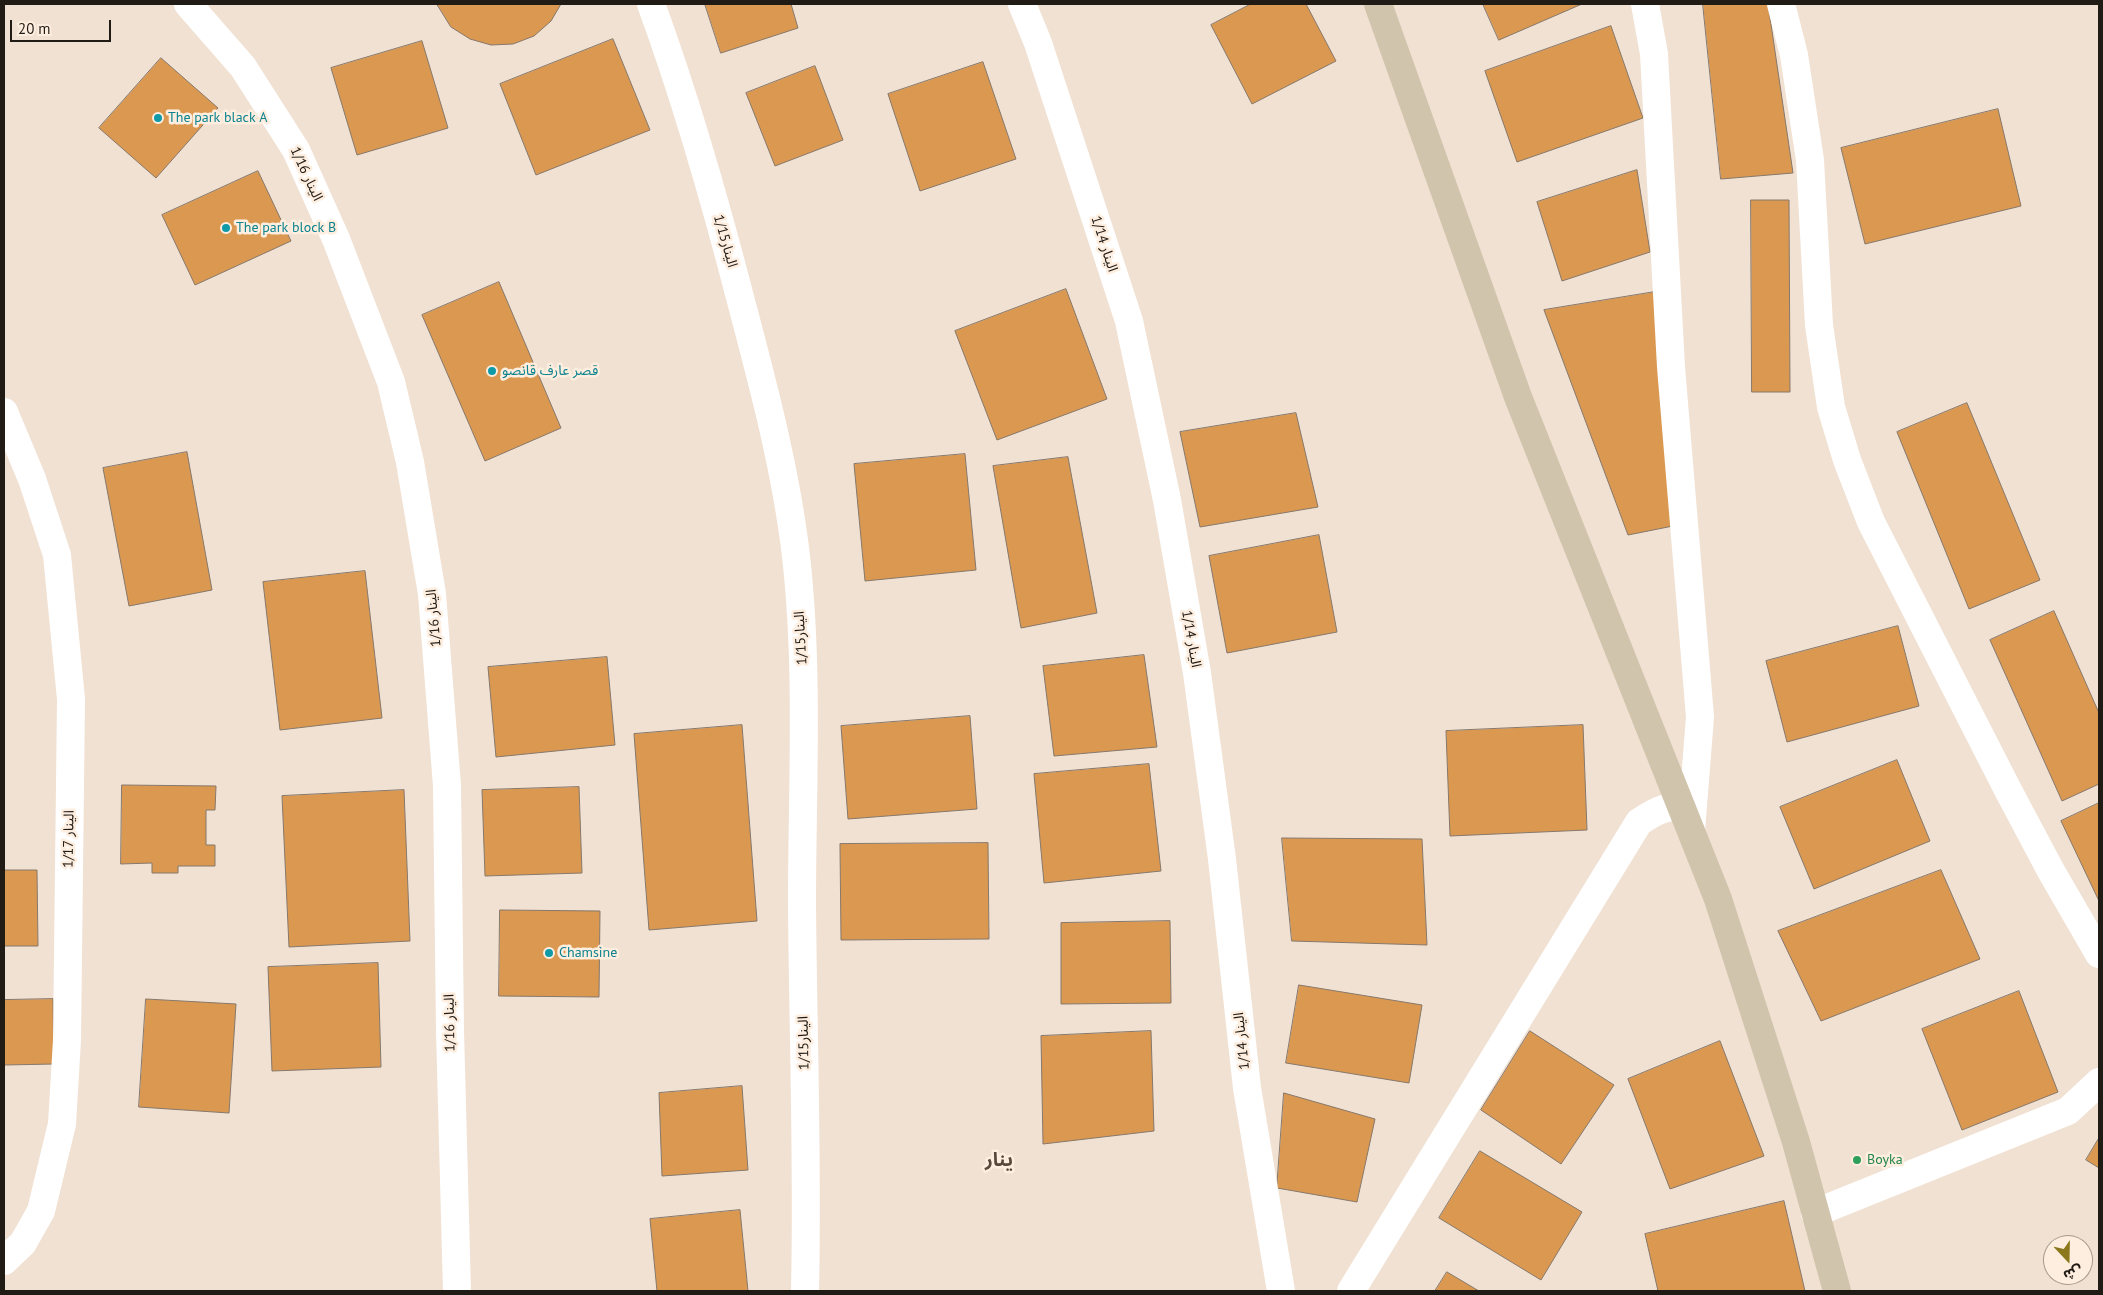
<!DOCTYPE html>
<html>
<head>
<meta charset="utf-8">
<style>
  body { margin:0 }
  #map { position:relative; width:2103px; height:1295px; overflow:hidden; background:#f1e1d2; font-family:"PT Sans","Noto Sans Arabic",sans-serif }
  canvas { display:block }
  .frame { position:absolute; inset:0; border:5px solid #201b15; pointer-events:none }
  .north { position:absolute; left:2043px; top:1235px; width:50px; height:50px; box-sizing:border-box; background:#feeedf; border:1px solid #a59a8e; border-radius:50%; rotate:159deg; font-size:14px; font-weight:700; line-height:20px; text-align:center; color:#201b15 }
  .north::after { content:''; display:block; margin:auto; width:18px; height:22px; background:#8c781c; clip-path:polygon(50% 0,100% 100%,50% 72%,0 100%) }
  .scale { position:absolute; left:10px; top:20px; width:101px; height:22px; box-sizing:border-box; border:2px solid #201b15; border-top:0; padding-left:6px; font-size:15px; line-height:18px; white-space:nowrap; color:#201b15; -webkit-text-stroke:4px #feeedf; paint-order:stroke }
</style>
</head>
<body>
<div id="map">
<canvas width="2103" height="1295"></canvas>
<div class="frame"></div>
<div class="north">ش</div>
<div class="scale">20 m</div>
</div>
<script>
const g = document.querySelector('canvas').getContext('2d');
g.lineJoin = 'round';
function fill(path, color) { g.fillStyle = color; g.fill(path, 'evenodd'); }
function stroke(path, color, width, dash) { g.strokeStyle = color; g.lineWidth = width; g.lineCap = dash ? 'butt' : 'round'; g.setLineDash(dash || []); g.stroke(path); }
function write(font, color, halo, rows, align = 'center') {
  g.font = font + ' "PT Sans","Noto Sans Arabic",sans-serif'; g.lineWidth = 5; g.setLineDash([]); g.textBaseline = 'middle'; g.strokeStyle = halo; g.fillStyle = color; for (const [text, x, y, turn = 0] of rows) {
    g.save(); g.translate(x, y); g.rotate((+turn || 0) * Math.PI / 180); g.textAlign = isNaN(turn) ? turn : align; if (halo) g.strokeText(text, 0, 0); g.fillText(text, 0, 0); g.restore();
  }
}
const building = new Path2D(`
  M437 4H561L551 21 534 36 513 44 491 45 470 39 451 27Z
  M705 4H791L798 28 721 53Z
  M1251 4H1306L1336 61 1252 104 1211 25Z
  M1483 4H1582L1499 40Z
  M1703 4H1768L1793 173 1721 179Z
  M1611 26 1643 118 1517 162 1485 71Z
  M613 39 650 130 536 175 500 84Z
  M422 41 448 128 357 155 331 68Z
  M161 58 218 108 156 178 99 128Z
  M983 62 1016 159 920 191 888 94Z
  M815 66 843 140 775 166 746 93Z
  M1998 109 2021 206 1865 244 1841 148Z
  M1637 170 1650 252 1562 281 1537 202Z
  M258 171 291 241 195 285 162 215Z
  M1751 200H1789L1790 392H1752Z
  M499 282 561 428 485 461 422 315Z
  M1066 289 1107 399 997 440 955 331Z
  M1661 291 1673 526 1628 535 1544 310Z
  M1967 403 2040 580 1969 609 1897 432Z
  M1296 413 1318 507 1200 527 1180 432Z
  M187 452 212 590 129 606 103 468Z
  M965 454 976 570 865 581 854 464Z
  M1068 457 1097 613 1021 628 993 466Z
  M1319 535 1337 632 1227 653 1209 556Z
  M365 571 382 718 280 730 263 582Z
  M2054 611 2099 713V784L2062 801 1990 640Z
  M1898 626 1919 706 1787 742 1766 661Z
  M1144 655 1157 747 1054 756 1043 666Z
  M607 657 615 745 496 757 488 667Z
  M970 716 977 809 848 819 841 726Z
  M742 725 757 921 649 930 634 734Z
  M1583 725 1587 830 1450 836 1446 731Z
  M1897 760 1930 841 1814 889 1780 807Z
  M1149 764 1161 871 1044 883 1034 774Z
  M122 785 216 786 215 810H206V845H215V866H178V873H152V863L121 864Z
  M579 787 582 873 485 876 482 790Z
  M404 790 410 941 289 947 282 796Z
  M2099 803V901L2061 821Z
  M1282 838 1422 839 1427 945 1292 941Z
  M988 843 989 939 841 940 840 844Z
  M4 870H37L38 946H4Z
  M1941 870 1980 959 1821 1021 1778 931Z
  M500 910 600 911 599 997 499 996Z
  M1170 921 1171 1003 1061 1004V923Z
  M378 963 381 1067 272 1071 268 967Z
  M1299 985 1422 1005 1409 1083 1286 1063Z
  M2019 991 2058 1092 1962 1130 1922 1029Z
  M53 999 54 1064 4 1065V1000Z
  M146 999 236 1004 229 1113 139 1107Z
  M1151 1031 1154 1131 1043 1144 1041 1036Z
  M1530 1031 1614 1085 1561 1164 1481 1110Z
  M1720 1041 1764 1156 1670 1189 1628 1079Z
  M742 1086 748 1170 662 1176 659 1093Z
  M1284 1093 1375 1119 1357 1202 1277 1188Z
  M2099 1138V1168L2086 1160Z
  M1480 1151 1582 1212 1541 1280 1439 1218Z
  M1784 1201 1805 1291H1658L1645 1234Z
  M740 1210 748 1291H657L650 1219Z
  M1447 1272 1479 1291H1435Z`);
const minor = new Path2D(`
  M188 4 243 67 296 150 336 239 391 382 410 462 432 594 447 786 450 1031 457 1291
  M651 4C687 102 716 204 742 305 764 388 786 471 796 556 809 671 802 788 802 904 803 1033 808 1162 805 1291
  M1022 4 1038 43 1129 321 1167 500 1197 673 1222 859 1247 1088 1281 1291
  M1645 4 1654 54 1671 367 1700 717 1691 831
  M1781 4 1794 55 1810 160 1819 325 1831 407 1847 460 1871 522 2009 792 2051 871 2099 954
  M4 412 32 479 57 555 71 699 67 1040 62 1124 41 1211 23 1243 4 1261
  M1815 1213 2068 1111 2099 1082
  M1351 1291 1639 822C1653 813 1664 806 1682 806`);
const secondary = new Path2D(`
  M1378 4 1518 397 1718 899 1796 1142 1837 1291`);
const markers = [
  [158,118,5,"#0f9aa8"],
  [226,228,5,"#0f9aa8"],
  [492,371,5,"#0f9aa8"],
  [549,953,5,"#0f9aa8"],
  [1857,1160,5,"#2e9e5b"]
];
const cultureNames = [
  ["The park black A",168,118],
  ["The park block B",236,228],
  ["قصر عارف قانصو",502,371],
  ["Chamsine",559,953]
];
const streetNames = [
  ["الينار 1/16",306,174,65],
  ["الينار1/15",725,241,74],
  ["الينار 1/14",1104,244,72],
  ["الينار 1/16",434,618,-95],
  ["الينار1/15",801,638,-93],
  ["الينار 1/14",1191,639,80],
  ["الينار 1/17",69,839,-89],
  ["الينار 1/16",450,1023,-91],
  ["الينار 1/14",1242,1041,-96],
  ["الينار1/15",804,1043,-91]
];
const leisureNames = [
  ["Boyka",1867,1160]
];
const districtNames = [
  ["ينار",999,1161]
];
fill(building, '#da9851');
stroke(building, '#86786b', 1);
stroke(minor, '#fff', 28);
stroke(secondary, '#d1c4ad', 28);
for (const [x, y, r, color] of markers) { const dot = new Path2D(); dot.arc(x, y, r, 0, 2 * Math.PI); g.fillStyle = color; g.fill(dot); stroke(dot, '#feeedf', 2); }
write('14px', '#0d838f', '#feeedf', cultureNames, 'left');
write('14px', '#201b15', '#feeedf', streetNames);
write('14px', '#27864d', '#feeedf', leisureNames, 'left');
write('bold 19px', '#56493c', '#feeedf', districtNames);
</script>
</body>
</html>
